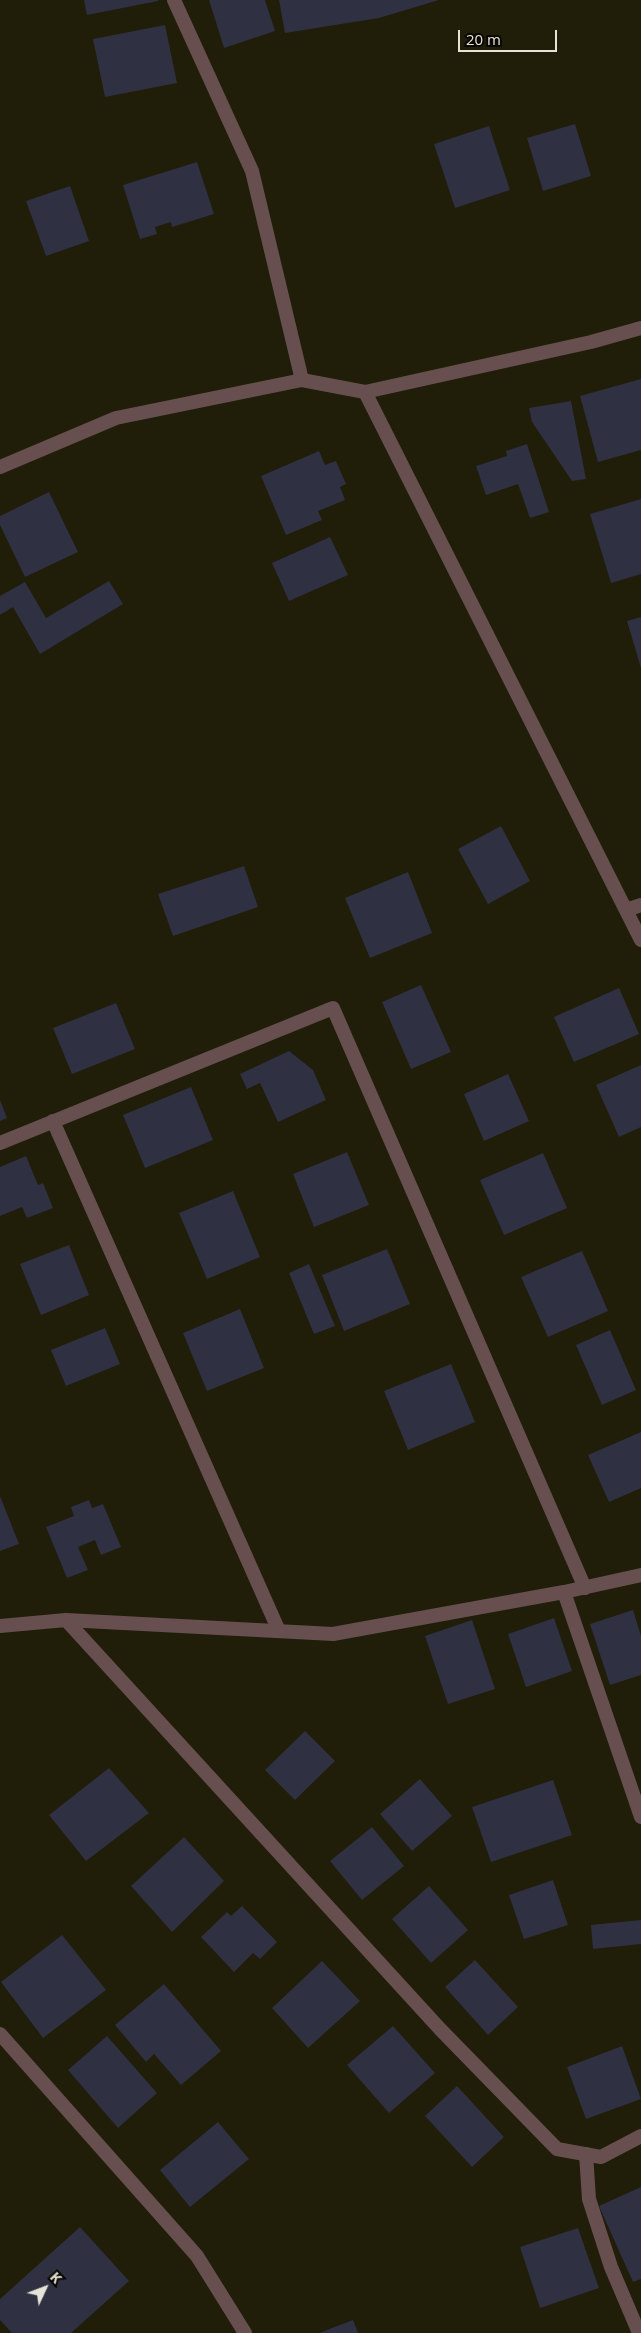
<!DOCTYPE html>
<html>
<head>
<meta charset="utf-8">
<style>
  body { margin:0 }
  #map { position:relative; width:641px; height:2333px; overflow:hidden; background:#201d09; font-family:"Open Sans",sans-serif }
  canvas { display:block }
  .north { position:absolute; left:20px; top:2263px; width:50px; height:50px; -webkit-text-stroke:4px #080702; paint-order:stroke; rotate:47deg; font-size:14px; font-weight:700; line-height:20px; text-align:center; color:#e6e4d8 }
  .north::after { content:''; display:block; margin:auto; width:18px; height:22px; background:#e6e4d8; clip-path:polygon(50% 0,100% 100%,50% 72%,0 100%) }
  .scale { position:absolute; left:458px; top:30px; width:99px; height:22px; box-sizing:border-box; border:2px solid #e6e4d8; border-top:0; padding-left:6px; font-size:15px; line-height:18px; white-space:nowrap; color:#e6e4d8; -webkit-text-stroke:4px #080702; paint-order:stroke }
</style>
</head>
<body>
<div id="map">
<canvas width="641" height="2333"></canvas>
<div class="north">K</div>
<div class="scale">20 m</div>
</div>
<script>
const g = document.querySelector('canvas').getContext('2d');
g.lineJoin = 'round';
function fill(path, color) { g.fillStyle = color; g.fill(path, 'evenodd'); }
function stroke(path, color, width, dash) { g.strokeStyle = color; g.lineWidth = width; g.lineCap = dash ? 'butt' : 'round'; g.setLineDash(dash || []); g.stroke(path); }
const building = new Path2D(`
  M84 0H158V1L87 15Z
  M209 0H265L275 31 224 48Z
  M279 0H439L379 18 285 33Z
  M165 25 177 83 105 97 93 39Z
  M575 124 591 176 543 191 527 138Z
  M489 126 510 190 455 208 434 144Z
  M197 162 214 214 172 227 171 222 155 227 157 234 140 239 123 185Z
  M70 186 89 241 46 256 26 201Z
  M641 379V450L598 462 580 396Z
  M571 401 586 479 572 481 532 422 529 408Z
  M527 444 549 512 530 518 518 484 486 495 476 466 507 456 506 451Z
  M319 451 325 465 336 461 346 484 340 487 345 500 318 511 322 520 286 535 261 476Z
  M49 492 78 552 25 577 0 525V516Z
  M641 499V574L611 583 590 514Z
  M330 537 348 575 289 601 272 563Z
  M109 581 123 604 40 654 13 607 0 615V596L25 582 46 618Z
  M641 617V668L627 621Z
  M501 826 530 881 488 904 458 849Z
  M244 866 258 907 173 936 158 894Z
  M408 872 432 933 370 958 345 898Z
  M421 985 451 1052 411 1069 382 1002Z
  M619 988 639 1034 574 1062 554 1017Z
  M116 1003 135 1049 72 1074 53 1028Z
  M289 1051 313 1070 326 1100 278 1122 260 1083 247 1089 240 1074Z
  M641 1065V1127L619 1137 596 1085Z
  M508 1074 529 1121 484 1141 464 1094Z
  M191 1087 213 1140 145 1168 123 1115Z
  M0 1100 7 1118 0 1121Z
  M347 1152 369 1205 314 1227 293 1174Z
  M543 1153 567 1208 504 1235 480 1180Z
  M26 1156 38 1185 43 1183 53 1208 27 1218 22 1207 0 1216V1167Z
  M233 1191 260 1257 207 1279 179 1213Z
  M69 1245 89 1295 41 1315 20 1264Z
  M387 1249 410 1304 344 1331 322 1275Z
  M582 1251 608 1311 548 1337 521 1277Z
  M309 1264 335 1326 314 1334 289 1273Z
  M240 1309 264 1368 207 1391 183 1333Z
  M105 1328 120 1364 66 1386 51 1350Z
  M610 1330 636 1390 602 1405 576 1345Z
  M451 1364 475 1422 408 1450 384 1391Z
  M641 1432V1488L609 1502 588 1455Z
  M0 1496 19 1544 0 1551Z
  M89 1500 92 1508 103 1504 121 1547 101 1555 95 1540 78 1547 88 1570 67 1578 46 1527 74 1516 71 1507Z
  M633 1610 641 1636V1675L610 1685 590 1624Z
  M554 1618 572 1671 526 1687 508 1634Z
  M472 1620 495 1689 448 1704 425 1636Z
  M305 1731 335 1761 295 1800 265 1770Z
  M109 1768 149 1813 86 1861 49 1815Z
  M420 1779 452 1816 412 1851 380 1814Z
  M553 1780 572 1835 491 1862 472 1807Z
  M372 1827 404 1866 362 1900 330 1861Z
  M184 1837 224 1881 172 1932 131 1886Z
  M553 1880 568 1925 524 1939 509 1895Z
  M429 1886 468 1930 431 1963 392 1919Z
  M242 1906 277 1942 260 1959 253 1953 234 1972 201 1937 227 1912 231 1916Z
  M641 1920V1944L593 1949 591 1925Z
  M62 1935 106 1990 43 2038 1 1982Z
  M475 1960 518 2007 488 2035 445 1987Z
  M322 1961 360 2001 308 2048 272 2008Z
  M164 1984 221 2051 181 2085 154 2054 146 2062 115 2025Z
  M393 2026 435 2073 389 2113 347 2065Z
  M107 2036 157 2093 118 2128 68 2070Z
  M622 2046 641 2099 586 2119 567 2067Z
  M457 2086 504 2137 472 2167 425 2116Z
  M218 2122 249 2159 190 2207 160 2170Z
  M641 2187V2279L633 2282 599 2206Z
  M80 2227 129 2281 71 2333H12L0 2320V2299Z
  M578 2228 599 2288 540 2308 520 2247Z
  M353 2320 358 2333H319Z`);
const service = new Path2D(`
  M53 1121 279 1631
  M0 2034 197 2256 245 2333
  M586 2154 589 2199 611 2267 639 2333`);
const minor = new Path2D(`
  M174 0 252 171 302 380
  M365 392 641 940
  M0 467 116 418 302 380 365 392 591 342 641 328
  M626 910 641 905
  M0 1143 333 1008 585 1588
  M564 1592 641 1817
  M66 1620 440 2029 557 2149 601 2157 641 2136
  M0 1626 66 1620 333 1634 564 1592 641 1575`);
fill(building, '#2f3042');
stroke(service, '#674f50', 14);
stroke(minor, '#674f50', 14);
</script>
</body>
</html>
